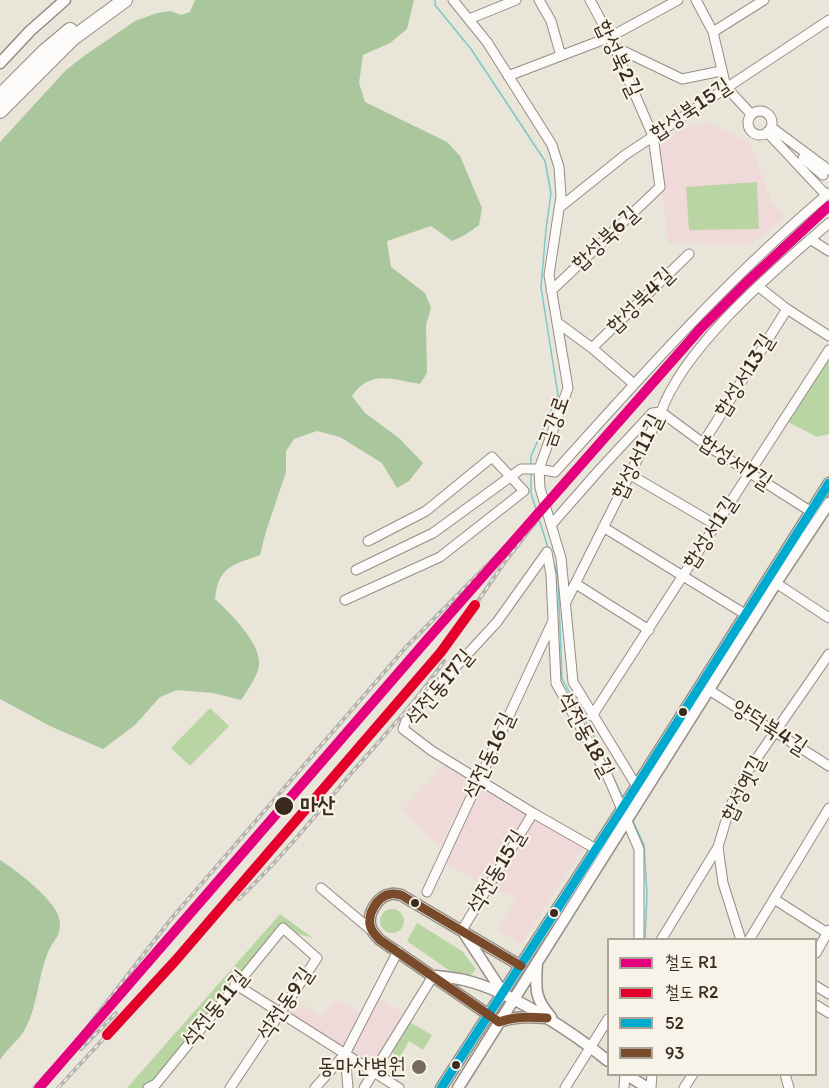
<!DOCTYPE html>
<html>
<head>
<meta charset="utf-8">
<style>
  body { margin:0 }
  #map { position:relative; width:829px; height:1088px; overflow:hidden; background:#e9e5d8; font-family:Itim,"Poor Story",sans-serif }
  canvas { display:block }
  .legend { position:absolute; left:607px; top:938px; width:210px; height:138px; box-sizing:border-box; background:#f7f3e8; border:2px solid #aca397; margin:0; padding:8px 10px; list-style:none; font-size:18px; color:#3b2a1e }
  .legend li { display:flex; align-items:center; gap:12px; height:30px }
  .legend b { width:30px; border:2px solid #aca397 }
</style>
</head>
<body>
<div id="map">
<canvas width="829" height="1088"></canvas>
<ul class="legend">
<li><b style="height:8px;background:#e5007d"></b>철도 R1</li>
<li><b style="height:8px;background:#e4002b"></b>철도 R2</li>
<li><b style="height:8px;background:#00a9ce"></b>52</li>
<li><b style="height:8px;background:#7a4b2a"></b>93</li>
</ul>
</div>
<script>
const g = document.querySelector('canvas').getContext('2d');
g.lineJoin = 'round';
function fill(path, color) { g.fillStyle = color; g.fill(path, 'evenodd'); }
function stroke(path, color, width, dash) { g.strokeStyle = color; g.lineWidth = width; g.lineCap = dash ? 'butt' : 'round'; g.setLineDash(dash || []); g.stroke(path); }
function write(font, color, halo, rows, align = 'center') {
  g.font = font + ' Itim,"Poor Story",sans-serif'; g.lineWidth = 4.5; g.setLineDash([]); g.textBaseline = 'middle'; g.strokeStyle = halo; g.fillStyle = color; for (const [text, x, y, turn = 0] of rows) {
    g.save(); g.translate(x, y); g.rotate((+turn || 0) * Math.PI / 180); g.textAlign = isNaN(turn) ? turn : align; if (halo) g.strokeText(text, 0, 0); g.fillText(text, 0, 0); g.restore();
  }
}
const built = new Path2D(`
  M709 123 750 143 772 203 785 217 750 244 668 243 658 148 682 128Z
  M446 765 471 784 439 846 402 810Z
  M480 787 526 815 483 884 446 864Z
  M534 820 583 848 522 944 499 931 516 899 493 886Z
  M336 999 361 1013 342 1049 287 1014 296 1000 322 1017Z
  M379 999 402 1012 373 1067 350 1052Z`);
const green = new Path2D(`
  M757 182 759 229 689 230 686 187Z
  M829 350V434L817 437 784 420Z
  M210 708 229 726 190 766 171 748Z
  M380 921a12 12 0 1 1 24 0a12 12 0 1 1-24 0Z
  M280 914 313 938 280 929 148 1088H127Z
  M417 923 462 951 476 969 470 976 450 971 407 941Z
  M406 1020 432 1035 423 1050 409 1041 400 1057 390 1052Z`);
const forest = new Path2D(`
  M195 0H414L407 29 390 43 363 55 359 83 365 102 447 142 460 156 482 208 479 225 465 235 452 241 431 226 387 241 391 267 425 293 431 308 426 325 427 373 420 384C392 380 371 369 352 396L365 413 399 438 423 463 409 481 397 488 382 463 340 437 317 431 294 439 286 451V472L266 531 260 555C233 565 218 566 215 599 230 613 262 644 259 666 257 677 247 691 241 700L213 693 177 690 160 697 135 725 103 749 50 726 0 699V142L66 70 84 56 135 21 157 13 170 11 181 15 190 12Z
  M0 860C15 869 56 901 59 918 63 934 54 939 48 952 38 976 38 1004 26 1027 21 1039 7 1048 0 1060Z`);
const stream = new Path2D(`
  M435 0V5L471 49 545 161 551 193 546 229 541 287 558 395 531 456V466
  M531 474V493L548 548
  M553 561 558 576 562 679 597 742 623 798
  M632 819 644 845 647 894 645 940`);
const minor = new Path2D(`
  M453 0 487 42 552 145 559 167 561 196 549 275 568 388 539 469 540 488 561 558 573 682 636 785
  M539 0 551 21 561 56
  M696 0 713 32 726 87 751 114
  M469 19 516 0
  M713 32 764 0
  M615 47 682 79 721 71
  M508 76 610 37 678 0
  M748 123a12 12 0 1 1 24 0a12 12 0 1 1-24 0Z
  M771 127 829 170
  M767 132 826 195
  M803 158 823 175
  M559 208 625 155 829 20
  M810 239 829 251
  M759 287 787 309 829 336
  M551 291 660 187 653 136 610 37 590 0
  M558 323 592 348 634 384
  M592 348 689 254
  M703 443 787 309
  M629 474 716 525
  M551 525 601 468 652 413 661 412 703 443 810 511
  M603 527 745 614
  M547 552 497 622 406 721 403 729 432 751 533 813 596 849
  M547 552 551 575 556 683 608 777 639 849V940
  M356 570 433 533 521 469H539L555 472C642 375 729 277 829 193
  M776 583 829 618
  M576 584 649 630
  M345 600 440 557 524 491 492 457 426 511 368 541
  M566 602 661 412C685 345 775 270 829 223
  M709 690 829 766
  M592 716 829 350
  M321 888 371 930
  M427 892 552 623
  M774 899 829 934
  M462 930 533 813
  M661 940 718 847
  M741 940 723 883 718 847 730 807 748 771 829 654
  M749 940 829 808
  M816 953 829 930
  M235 984 399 1088
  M816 986 829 994
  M816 1005 829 1013
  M345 1054 348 1088
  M785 1074 789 1088
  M148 1088 156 1084 283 928 317 958 230 1088
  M315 1088 345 1054 398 951
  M364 1088 433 976
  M565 1088 608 1019
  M624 1088 625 1074
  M651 1088 652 1074
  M684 1088 693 1074`);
const major = new Path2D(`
  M0 63 30 31 65 0
  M464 933 503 993
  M537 962C536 987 533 997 551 1017
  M521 966 401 895C398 895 395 893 391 894 377 896 366 915 371 928 373 933 377 937 380 940L499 1022C515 1016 530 1017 547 1018
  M436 976C445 977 455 978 464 980 508 990 573 1032 608 1061
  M625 1074 648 1088
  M441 1088 622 809 829 483
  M458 1088 776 583 829 503`);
const highway = new Path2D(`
  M0 96 45 51 70 30
  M0 111 73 38 125 0`);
const rail = new Path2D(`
  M239 899C278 861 313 819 348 777 381 739 416 702 444 661
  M81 1049 116 1013
  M48 1078 171 919 406 647 512 540
  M34 1088 51 1069
  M58 1088 176 960 441 652 452 639 504 563 538 519`);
const bus1 = new Path2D(`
  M441 1088 622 809 829 483`);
const bus2 = new Path2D(`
  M521 966 401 895C398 895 395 893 391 894 377 896 366 915 371 928 373 933 377 937 380 940L499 1022C515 1016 530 1017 547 1018`);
const rail1 = new Path2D(`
  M39 1088 426 641 701 328 746 283 829 206`);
const rail2 = new Path2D(`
  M107 1035 176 960 441 652 475 605`);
const markers = [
  [683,712,5,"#3b2a1e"],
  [284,806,10,"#3b2a1e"],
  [415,903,5,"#3b2a1e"],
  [554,913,5,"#3b2a1e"],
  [456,1065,5,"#3b2a1e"],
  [419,1067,8,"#786b5f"]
];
const streetNames = [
  ["합성북2길",618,59,65],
  ["합성북15길",691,110,-34],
  ["합성북6길",606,239,-43],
  ["합성북4길",641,301,-44],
  ["합성서13길",745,376,-58],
  ["금강로",555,422,-71],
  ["합성서11길",638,457,-64],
  ["합성서7길",735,463,33],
  ["합성서1길",711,533,-57],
  ["석전동17길",440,688,-50],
  ["양덕북4길",769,728,32],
  ["석전동18길",585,735,61],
  ["석전동16길",490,756,-65],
  ["합성옛길",744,789,-63],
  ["석전동15길",497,872,-59],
  ["석전동9길",286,1004,-56],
  ["석전동11길",216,1009,-51]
];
const stopNames = [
  ["마산",300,806]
];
const poiNames = [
  ["동마산병원",406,1067]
];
fill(built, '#f0d9d9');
fill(green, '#bad5a4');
fill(forest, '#aac69c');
stroke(stream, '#7cc8ca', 1.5);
stroke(minor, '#938e86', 11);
stroke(major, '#938e86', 13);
stroke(highway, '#938e86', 16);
stroke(minor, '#fcfbf9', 9);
stroke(major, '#fcfbf9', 10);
stroke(highway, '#fcfbf9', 14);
stroke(rail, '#b6b4b0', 4);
stroke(rail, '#f7f3e8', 1.5, [4.5]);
stroke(bus1, '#00a9ce', 9);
stroke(bus2, '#7a4b2a', 9);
stroke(rail1, '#e5007d', 10);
stroke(rail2, '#e4002b', 10);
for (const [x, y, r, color] of markers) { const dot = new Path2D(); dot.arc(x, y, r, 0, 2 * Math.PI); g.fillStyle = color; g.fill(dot); stroke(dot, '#f7f3e8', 2); }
write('22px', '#3b2a1e', '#f7f3e8', streetNames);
write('bold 22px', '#3b2a1e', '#f7f3e8', stopNames, 'left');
write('22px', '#3b2a1e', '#f7f3e8', poiNames, 'right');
</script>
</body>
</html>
